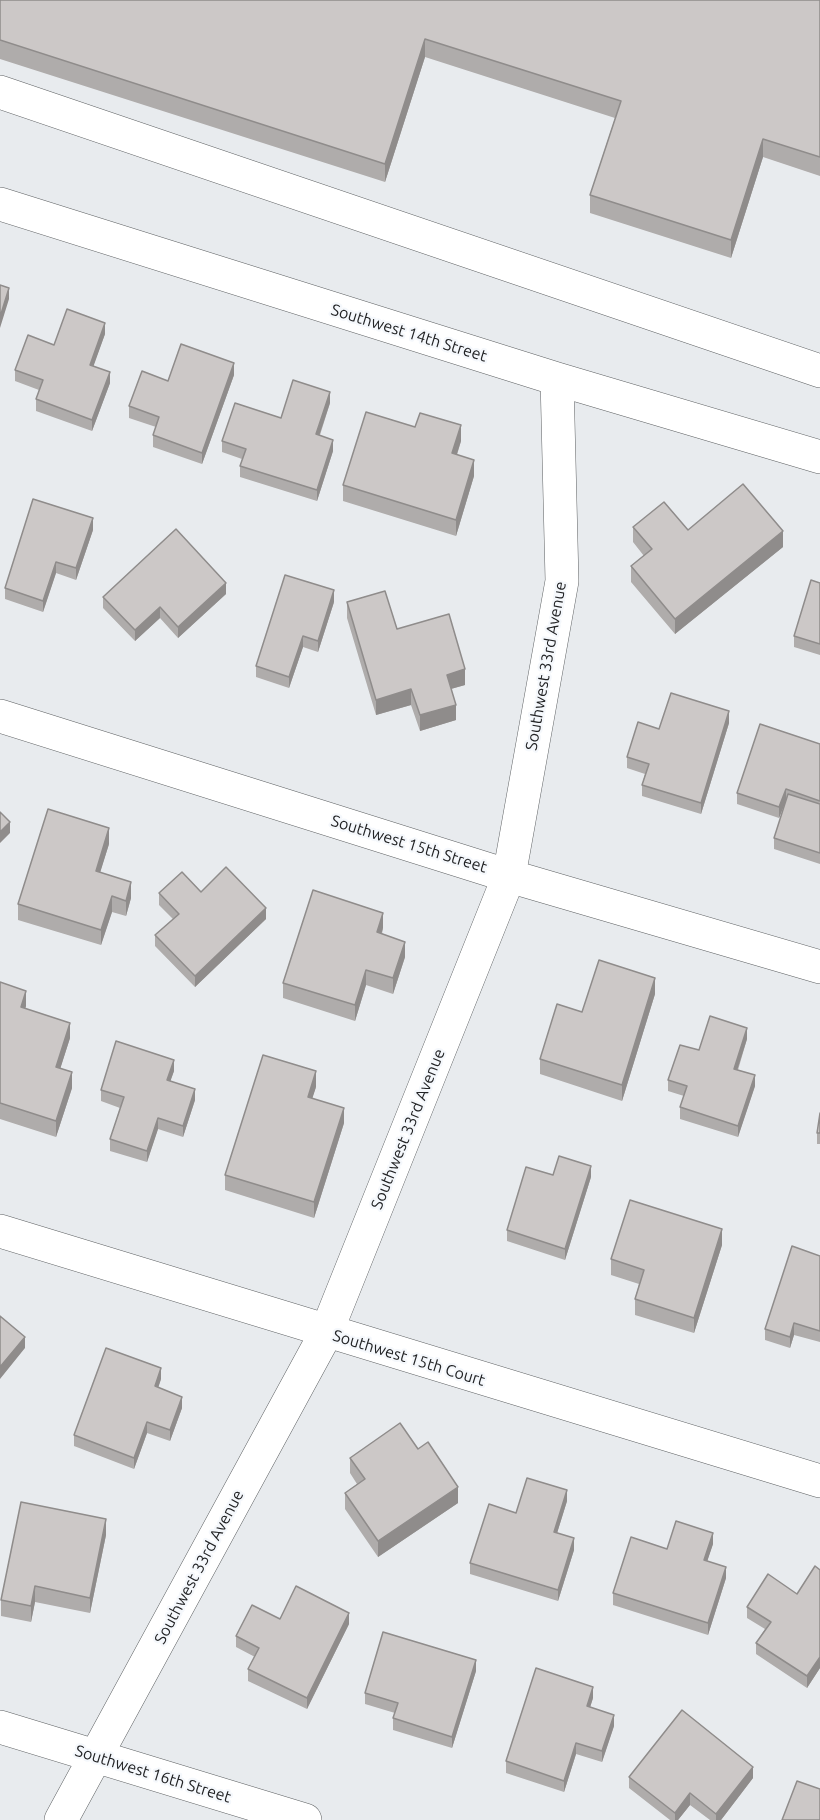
<!DOCTYPE html>
<html>
<head>
<meta charset="utf-8">
<style>
  body { margin:0 }
  canvas { display:block; background:#e8ebee }
</style>
</head>
<body>
<canvas width="820" height="1820"></canvas>
<script>
const g = document.querySelector('canvas').getContext('2d');
g.lineJoin = 'round';
function stroke(path, color, width, dash) { g.strokeStyle = color; g.lineWidth = width; g.lineCap = dash ? 'butt' : 'round'; g.setLineDash(dash || []); g.stroke(path); }
function fill(path, color) { g.fillStyle = color; g.fill(path, 'evenodd'); }
function write(font, color, halo, rows, align = 'center') {
  g.font = font + ' Ubuntu,sans-serif'; g.lineWidth = 4.5; g.setLineDash([]); g.textBaseline = 'middle'; g.strokeStyle = halo; g.fillStyle = color; for (const [text, x, y, turn = 0] of rows) {
    g.save(); g.translate(x, y); g.rotate((+turn || 0) * Math.PI / 180); g.textAlign = isNaN(turn) ? turn : align; if (halo) g.strokeText(text, 0, 0); g.fillText(text, 0, 0); g.restore();
  }
}
const minor = new Path2D(`
  M0 92 820 371
  M0 204 557 379 820 457
  M0 716 509 876 820 967
  M0 1231 820 1481
  M0 1727 305 1820
  M61 1820 326 1333 509 876 562 581 557 379`);
const wall = new Path2D(`
  M0 0H820V176L763 157 731 258 590 213V195L615 118 425 57 385 182 0 59Z
  M105 334 93 366 110 383 92 431 36 411V399L39 390 15 381V370L54 345Z
  M234 375 202 464 153 447V435L156 427 129 418V406L168 381Z
  M330 403 320 435 333 451 317 501 240 477V466L242 459 222 452V441L281 418Z
  M461 441 457 455 474 476 456 536 343 501V485Z
  M633 527 688 530 783 547 675 634 631 582V566L644 556 633 542Z
  M93 530 76 580 56 573 43 612 5 599V588Z
  M820 583V655L794 647V636Z
  M226 594 178 638 160 618 135 641 103 608V597Z
  M334 602 318 652 303 647 289 688 256 677V666Z
  M347 602 397 629 465 685 451 689 456 720 420 731 411 705 376 715 347 618Z
  M729 723 701 814 642 796V785L645 774 627 768V757L659 729Z
  M820 744V864L774 849V838L786 801 779 818 737 804V793Z
  M109 844 100 872 131 898 126 916 112 912 101 945 18 920V904Z
  M201 892 266 919 195 987 155 946V935L173 919 159 905V893Z
  M383 928 382 934 405 957 393 994 366 985 355 1021 283 998V983Z
  M0 982 26 1006 25 1008 70 1038 60 1069 72 1088 56 1137 0 1119Z
  M655 994 622 1101 540 1074V1059L582 1012Z
  M747 1039 738 1070 755 1086 738 1137 680 1119V1107L684 1096 668 1091V1080L699 1050Z
  M174 1071 170 1081 195 1100 183 1137 158 1129 147 1162 110 1151V1139L120 1108 101 1101V1090Z
  M316 1087 312 1098 344 1123 314 1218 225 1190V1175Z
  M820 1113V1144H817V1133Z
  M591 1177 565 1260 507 1241V1230Z
  M722 1245 694 1333 635 1315V1299L639 1284 611 1275V1259Z
  M820 1256V1342L794 1335 790 1348 765 1340V1329Z
  M161 1379 158 1388 182 1408 170 1441 147 1433 134 1469 74 1446V1435Z
  M418 1449 458 1503 378 1557 345 1509V1493L357 1484 350 1473V1458Z
  M567 1501 557 1533 574 1550 558 1601 470 1574V1563L516 1513Z
  M106 1535 90 1613 35 1602 31 1622 1 1616V1600Z
  M713 1544 707 1561 726 1578 708 1635 613 1605V1593L667 1549Z
  M820 1570V1668L807 1688 756 1654V1643L765 1629 747 1618V1607L797 1594Z
  M280 1619 349 1624 307 1709 248 1681V1669L255 1657 236 1647V1636Z
  M476 1671 452 1748 393 1730V1718L395 1713 365 1704V1693Z
  M593 1698 590 1707 614 1726 602 1762 576 1754 564 1792 506 1773V1761Z
  M629 1777 753 1778 721 1820H710L690 1805 678 1820H670L629 1788Z`);
const shadedWall = new Path2D(`
  M425 39V57L385 182V164Z
  M763 139V157L731 258V240Z
  M9 288V299L0 328V317Z
  M105 323V334L90 376V365Z
  M234 363V375L202 464V453Z
  M110 372V383L92 431V420Z
  M330 392V403L316 445V434Z
  M461 425V441L452 469V453Z
  M333 440V451L317 501V490Z
  M474 460V476L456 536V520Z
  M93 518V530L76 580V568Z
  M783 531V547L675 634V619Z
  M56 562V573L43 612V601Z
  M226 583V594L178 638V627Z
  M334 590V602L318 652V641Z
  M160 607V618L135 641V630Z
  M303 636V647L289 688V677Z
  M465 669V685L447 690V675Z
  M411 689V705L376 715V700Z
  M456 705V720L420 731V715Z
  M729 711V723L701 814V803Z
  M786 789V801L779 818V807Z
  M10 822V833L0 843V832Z
  M109 828V844L96 886V871Z
  M131 882V898L126 916V901Z
  M112 896V912L101 945V930Z
  M266 908V919L195 987V976Z
  M383 913V928L377 948V932Z
  M405 942V957L393 994V978Z
  M366 970V985L355 1021V1005Z
  M655 978V994L622 1101V1085Z
  M26 991V1006L21 1023V1007Z
  M70 1023V1038L56 1082V1067Z
  M747 1028V1039L734 1080V1069Z
  M174 1060V1071L167 1091V1080Z
  M316 1071V1087L308 1112V1097Z
  M72 1072V1088L56 1137V1121Z
  M755 1075V1086L738 1137V1126Z
  M195 1089V1100L183 1137V1126Z
  M344 1108V1123L314 1218V1202Z
  M158 1118V1129L147 1162V1151Z
  M591 1166V1177L565 1260V1249Z
  M722 1229V1245L694 1333V1318Z
  M794 1323V1335L790 1348V1337Z
  M25 1337V1348L0 1379V1367Z
  M161 1368V1379L155 1397V1386Z
  M182 1397V1408L170 1441V1430Z
  M147 1422V1433L134 1469V1458Z
  M458 1487V1503L378 1557V1541Z
  M567 1490V1501L554 1543V1532Z
  M106 1519V1535L90 1613V1598Z
  M713 1533V1544L704 1571V1560Z
  M574 1538V1550L558 1601V1590Z
  M726 1567V1578L708 1635V1623Z
  M35 1586V1602L31 1622V1606Z
  M349 1613V1624L307 1709V1698Z
  M820 1657V1668L807 1688V1676Z
  M476 1660V1671L452 1748V1737Z
  M593 1687V1698L587 1717V1706Z
  M614 1715V1726L602 1762V1751Z
  M576 1743V1754L564 1792V1781Z
  M753 1767V1778L721 1820H716V1814Z
  M690 1793V1805L678 1820H675V1813Z`);
const building = new Path2D(`
  M0 0H820V157L763 139 731 240 590 195 621 101 425 39 385 164 0 40Z
  M0 285 9 288 0 317Z
  M67 309 105 323 90 365 110 372 92 420 36 399 43 380 15 370 28 335 54 345Z
  M181 344 234 363 202 453 153 435 159 417 129 406 142 371 168 381Z
  M293 380 330 392 316 434 333 440 317 490 240 466 246 449 222 441 235 403 281 418Z
  M366 412 415 427 420 413 461 425 452 453 474 460 456 520 343 485Z
  M743 484 783 531 675 619 631 566 652 549 633 527 664 502 688 530Z
  M33 499 93 518 76 568 56 562 43 601 5 588Z
  M176 529 226 583 178 627 160 607 135 630 103 597Z
  M285 575 334 590 318 641 303 636 289 677 256 666Z
  M811 580 820 583V644L794 636Z
  M385 591 397 629 449 614 465 669 447 675 456 705 420 715 411 689 376 700 347 602Z
  M671 693 729 711 701 803 642 785 649 764 627 757 638 722 659 729Z
  M760 724 820 744V801L786 789 779 807 737 793Z
  M788 794 820 804V853L774 838Z
  M48 809 109 828 96 871 131 882 126 901 112 896 101 930 18 904Z
  M0 812 10 822 0 832Z
  M226 867 266 908 195 976 155 935 179 914 159 893 182 872 201 892Z
  M313 890 383 913 377 932 405 942 393 978 366 970 355 1005 283 983Z
  M599 960 655 978 622 1085 540 1059 557 1004 582 1012Z
  M0 982 26 991 21 1007 70 1023 56 1067 72 1072 56 1121 0 1103Z
  M710 1016 747 1028 734 1069 755 1075 738 1126 680 1107 687 1086 668 1080 680 1045 699 1050Z
  M116 1041 174 1060 167 1080 195 1089 183 1126 158 1118 147 1151 110 1139 124 1097 101 1090Z
  M263 1055 316 1071 308 1097 344 1108 314 1202 225 1175Z
  M820 1113V1133H817Z
  M559 1156 591 1166 565 1249 507 1230 526 1167 553 1175Z
  M630 1200 722 1229 694 1318 635 1299 644 1270 611 1259Z
  M792 1246 820 1256V1331L794 1323 790 1337 765 1329Z
  M0 1316 25 1337 0 1367Z
  M106 1348 161 1368 155 1386 182 1397 170 1430 147 1422 134 1458 74 1435Z
  M400 1423 418 1449 428 1442 458 1487 378 1541 345 1493 365 1479 350 1458Z
  M527 1478 567 1490 554 1532 574 1538 558 1590 470 1563 489 1504 516 1513Z
  M21 1502 106 1519 90 1598 35 1586 31 1606 1 1600Z
  M676 1521 713 1533 704 1560 726 1567 708 1623 613 1593 631 1537 667 1549Z
  M815 1566 820 1570V1657L807 1676 756 1643 771 1622 747 1607 768 1574 797 1594Z
  M296 1586 349 1613 307 1698 248 1669 259 1648 236 1636 252 1605 280 1619Z
  M383 1632 476 1660 452 1737 393 1718 398 1703 365 1693Z
  M536 1668 593 1687 587 1706 614 1715 602 1751 576 1743 564 1781 506 1761Z
  M682 1710 753 1767 716 1814 690 1793 675 1813 629 1777Z
  M797 1781 820 1789V1820H782Z`);
const streetNames = [
  ["Southwest 14th Street",409,333,17],
  ["Southwest 33rd Avenue",546,666,-80],
  ["Southwest 15th Street",409,844,17],
  ["Southwest 33rd Avenue",408,1129,-68],
  ["Southwest 15th Court",409,1358,17],
  ["Southwest 33rd Avenue",199,1567,-62],
  ["Southwest 16th Street",153,1774,17]
];
stroke(minor, '#5f6264', 34);
stroke(minor, '#fff', 33);
fill(wall, '#afacab');
fill(shadedWall, '#8f8c8b');
fill(building, '#ccc8c7');
stroke(building, '#8f8c8b', 1.5);
write('16px', '#222325', '#f5f8fc', streetNames);
</script>
</body>
</html>
